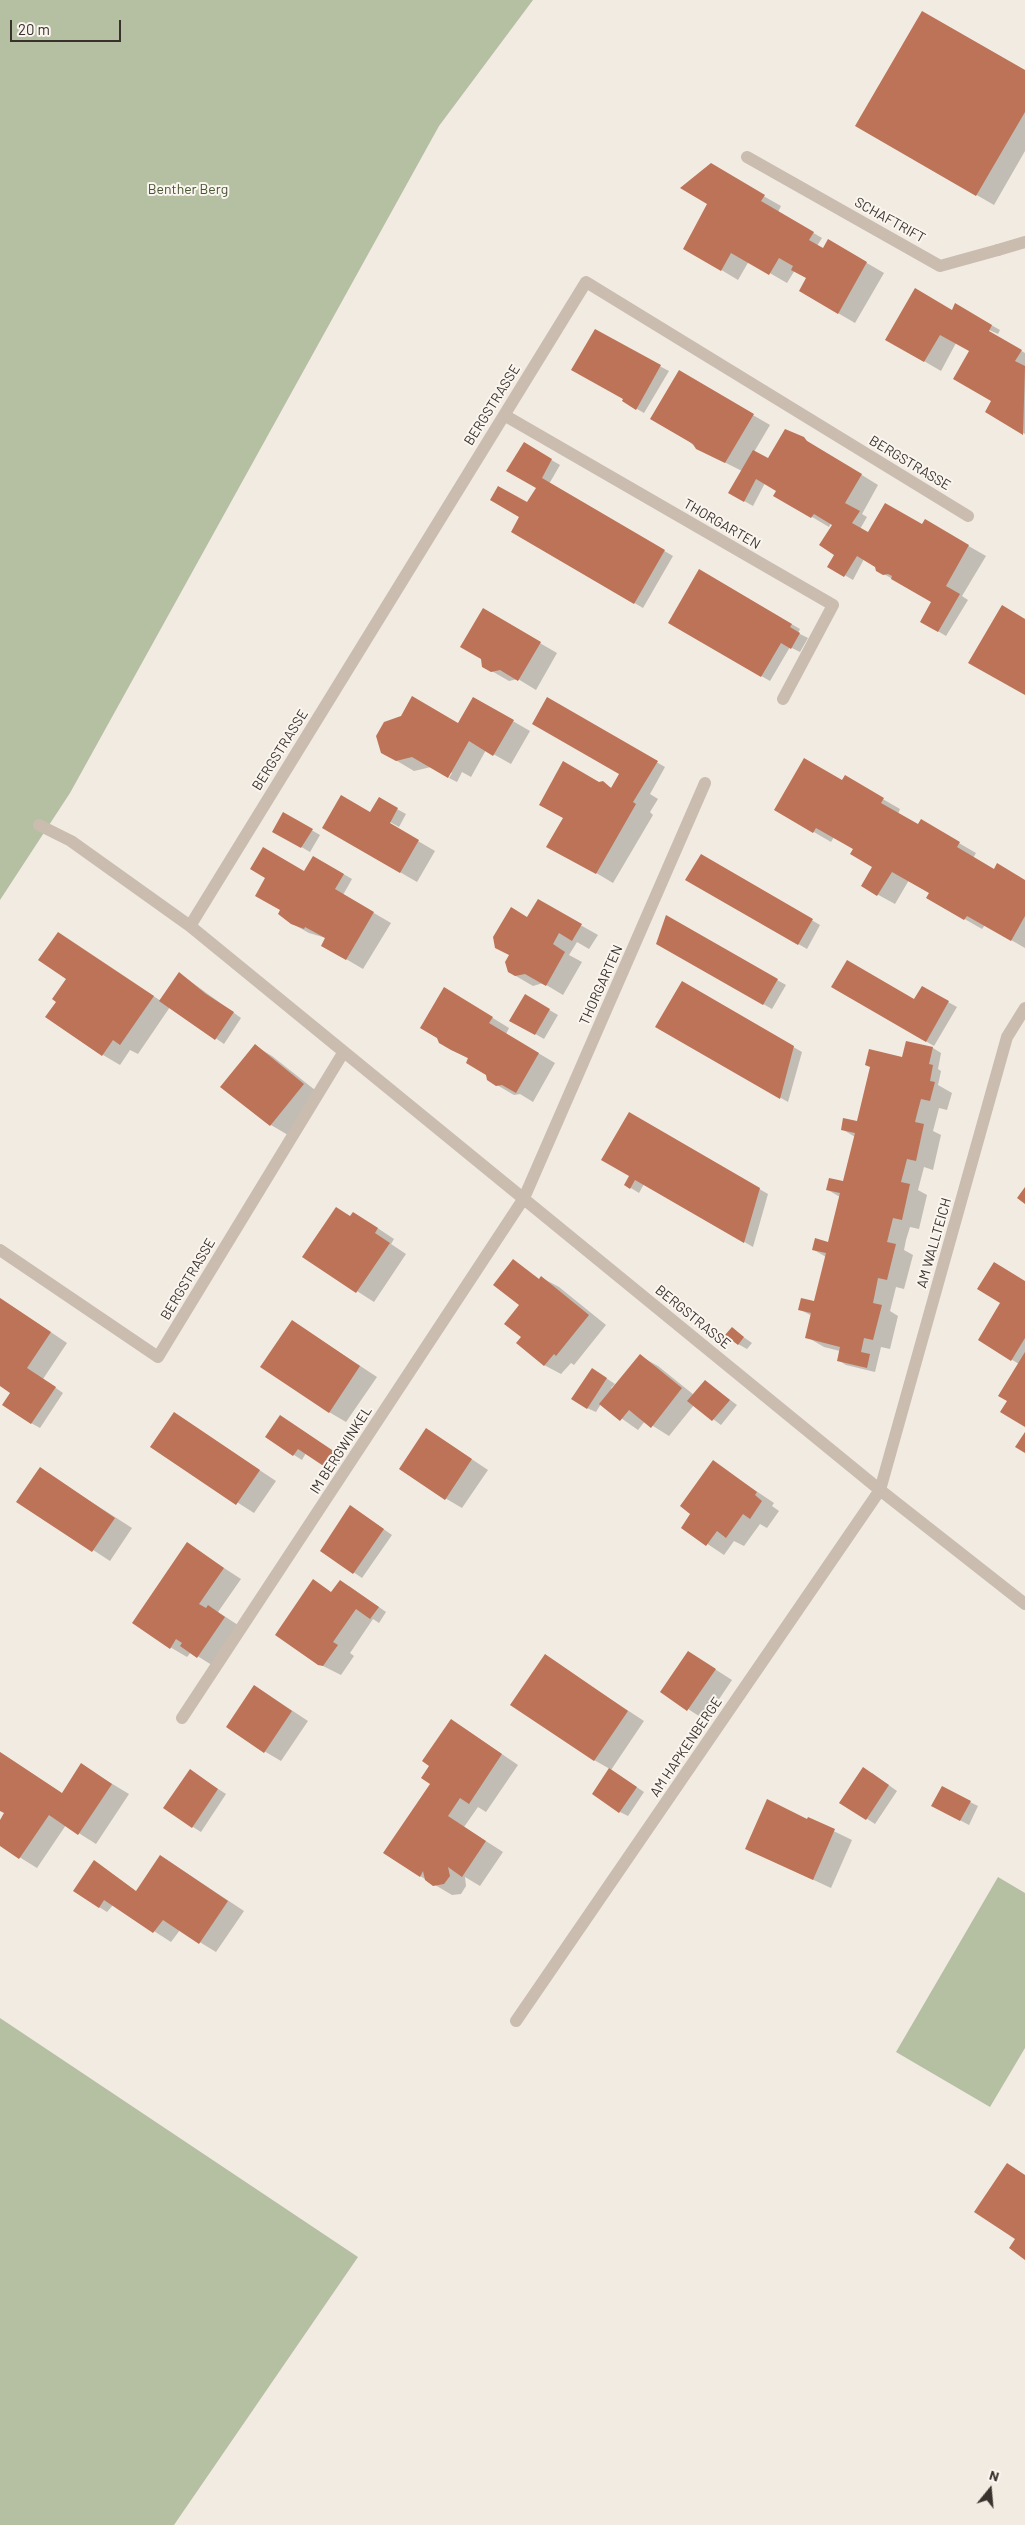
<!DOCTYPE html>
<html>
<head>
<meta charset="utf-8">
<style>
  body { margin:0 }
  #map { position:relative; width:1025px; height:2525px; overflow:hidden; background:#f2ebe2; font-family:Barlow,sans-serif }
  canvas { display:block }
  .north { position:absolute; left:965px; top:2465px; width:50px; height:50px; -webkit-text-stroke:4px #faf5ef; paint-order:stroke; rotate:17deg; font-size:14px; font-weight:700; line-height:20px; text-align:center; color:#39312c }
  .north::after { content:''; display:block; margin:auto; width:18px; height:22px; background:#39312c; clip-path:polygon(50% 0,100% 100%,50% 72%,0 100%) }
  .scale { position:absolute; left:10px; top:20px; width:111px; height:22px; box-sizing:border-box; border:2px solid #39312c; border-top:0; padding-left:6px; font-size:15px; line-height:18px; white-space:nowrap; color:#39312c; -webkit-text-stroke:4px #faf5ef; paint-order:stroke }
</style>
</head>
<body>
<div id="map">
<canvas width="1025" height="2525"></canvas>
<div class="north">N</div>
<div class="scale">20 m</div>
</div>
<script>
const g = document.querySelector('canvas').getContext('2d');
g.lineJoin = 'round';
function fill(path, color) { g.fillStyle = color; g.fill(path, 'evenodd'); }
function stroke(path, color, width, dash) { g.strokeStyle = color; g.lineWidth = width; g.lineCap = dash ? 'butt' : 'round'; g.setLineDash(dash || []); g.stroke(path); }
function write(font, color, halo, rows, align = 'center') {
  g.font = font + ' Barlow,sans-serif'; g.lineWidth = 4; g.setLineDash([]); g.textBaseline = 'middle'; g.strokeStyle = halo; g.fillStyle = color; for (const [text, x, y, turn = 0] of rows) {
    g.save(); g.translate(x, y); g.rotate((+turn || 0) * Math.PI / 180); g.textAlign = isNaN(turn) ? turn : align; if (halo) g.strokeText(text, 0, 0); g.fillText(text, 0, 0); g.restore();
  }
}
const green = new Path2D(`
  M0 0H533L439 126 70 793 0 900Z
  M998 1877 1025 1893V2048L990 2107 896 2052Z
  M0 2018 358 2257 174 2525H0Z`);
const shadow = new Path2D(`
  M1025 72V151L994 205 857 126Z
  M732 178 781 206 778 212 822 238 817 246 824 250 829 241 884 273 855 323 800 291 808 278 795 270 787 283 749 261 738 280 685 248Z
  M956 305 1000 330 998 334 987 329 986 331 1025 353V434L986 412 992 401 971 351 956 343 941 371 886 339 952 311Z
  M646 359 669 371 644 413 623 401Z
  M679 372 770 425 754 452 768 460 794 433 878 485 862 514 867 517 860 529 868 534 923 526 925 521 986 556 962 596 968 600 946 636 921 621 932 602 877 570 876 566 864 559 853 580 829 566 836 554 833 524 831 523 829 527 775 495 777 490 765 483 753 506 730 493 742 471 696 448 688 440Z
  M524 444 560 465 549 484 673 556 643 608 512 532 537 487Z
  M700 571 800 629 798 633 808 638 800 652 790 647 770 681 670 623Z
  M483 610 557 653 536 690 518 679 509 681 483 666Z
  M473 698 530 731 511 764 486 750 471 777 462 772 457 782 449 778 452 773 450 772 431 767 414 771 382 752 458 724Z
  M548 699 665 767 650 794 658 799 650 812 653 815 613 883 566 855 599 783 612 788 620 774Z
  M843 782 862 787 900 809 898 814 918 826 921 821 976 853 973 858 995 870 1025 881V948L985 925 982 929 928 898 930 893 909 880 895 904 862 886 874 866 854 849 834 837 831 842 776 810Z
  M379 799 406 814 399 827 390 822 389 824 435 851 417 882 324 828 371 814Z
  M284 814 320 835 310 852 274 831Z
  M701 855 820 925 807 949 687 880Z
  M314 857 352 879 343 895 391 923 363 969 322 945 326 938 309 933 291 923 305 873Z
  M538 901 598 935 589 949 577 942 569 955 582 962 563 995 543 983 533 986 509 972 528 918Z
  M667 917 786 985 772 1009 657 944Z
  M86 952 161 1001 179 973 241 1018 224 1044 170 1007 138 1054 130 1050 120 1065 103 1055 58 1001Z
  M682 983 802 1052 788 1102 657 1027Z
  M833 987 915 1001 923 988 957 1007 934 1046Z
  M525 996 558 1015 544 1039 511 1020Z
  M462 999 509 1028 506 1034 555 1063 533 1102 520 1094 514 1095 497 1085 469 1059 451 1049Z
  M907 1042 933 1048 941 1053 938 1069 941 1071 938 1085 952 1093 947 1110 939 1108 933 1131 941 1135 933 1170 924 1167 918 1190 927 1195 919 1229 910 1227 906 1240 904 1250 913 1255 904 1289 896 1287 890 1311 898 1316 890 1349 881 1347 875 1372 846 1365 838 1360 840 1351 824 1347 807 1337 812 1316 799 1309 815 1303 826 1257 814 1250 829 1243 840 1197 828 1190 844 1183 855 1137 842 1129 858 1123 903 1059Z
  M255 1046 272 1056 320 1094 288 1135 271 1125Z
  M629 1114 768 1194 753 1247 644 1184 639 1193 626 1185 631 1176Z
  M351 1217 370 1223 394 1239 391 1244 406 1254 374 1302 304 1257Z
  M514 1261 540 1280 542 1278 559 1287 606 1325 574 1365 571 1363 561 1374 544 1365 523 1337 521 1305Z
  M1025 1282V1426L1009 1401 1019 1364 979 1340Z
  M0 1298 67 1343 43 1379 63 1393 40 1428 31 1423 12 1392 0 1384Z
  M292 1321 377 1377 346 1422 329 1412Z
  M732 1329 752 1343 747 1349 738 1344Z
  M640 1356 658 1366 694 1395 705 1381 737 1405 721 1425 694 1405 669 1436 645 1421 638 1430 601 1404 596 1412 587 1408 600 1374 615 1384 611 1388 613 1390Z
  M288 1421 343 1458 334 1471 306 1453 302 1460 294 1455Z
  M214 1440 276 1481 254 1513 174 1462Z
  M443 1440 488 1470 462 1508 445 1498Z
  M713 1462 774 1503 772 1506 779 1511 767 1528 760 1524 744 1546 734 1541 724 1555 682 1527 692 1513Z
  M65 1485 132 1528 110 1561 18 1501Z
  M359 1512 392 1535 362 1578 322 1551Z
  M187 1544 241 1579 218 1612 241 1627 215 1667 191 1652 187 1657 170 1647Z
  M314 1581 333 1594 349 1586 386 1612 379 1623 373 1619 350 1653 354 1656 341 1675 319 1664Z
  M688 1652 732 1680 705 1720 662 1692Z
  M545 1656 644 1721 611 1770 644 1792 628 1816 620 1812 610 1769 594 1760Z
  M255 1686 308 1721 281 1761 264 1751Z
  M468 1731 518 1765 486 1812 478 1807 464 1827 503 1852 480 1886 465 1877 466 1886 461 1894 452 1895 420 1876Z
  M0 1752 63 1794 81 1765 129 1794 96 1844 66 1825 37 1868 0 1845V1822L6 1813 0 1809Z
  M872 1773 897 1791 875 1824 841 1802Z
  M198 1776 226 1794 201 1832 193 1827Z
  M970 1802 978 1806 969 1825 933 1806Z
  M809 1819 852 1840 831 1888 747 1849Z
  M161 1856 244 1911 216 1952 180 1930 171 1942 113 1905 107 1912 99 1907 94 1861 137 1892Z`);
const building = new Path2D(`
  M922 11 1025 70V112L976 196 855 126Z
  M711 163 765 195 761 201 814 232 809 240 823 248 828 239 867 262 838 314 799 291 806 278 791 270 793 266 779 258 769 275 731 253 721 271 683 249 707 204 680 188Z
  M915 288 952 310 955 303 992 325 989 331 1022 350 1015 361 1025 366 1023 435 985 412 991 401 953 379 969 351 940 335 924 362 885 340Z
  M595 329 661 365 636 410 622 401 623 399 571 370Z
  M679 370 754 414 725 463 696 449 693 444 650 419Z
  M785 429 804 437 807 441 862 474 845 503 860 511 852 523 868 532 885 503 922 524 925 519 969 545 946 586 960 594 938 632 920 622 931 602 891 579 892 576 888 574 883 575 876 571 875 567 857 556 844 577 827 567 834 555 819 545 832 525 814 514 811 518 773 496 776 491 756 479 744 502 728 493 753 450 768 458Z
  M524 442 552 459 542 478 665 550 634 604 511 532 519 517 490 500 498 486 527 502 536 488 506 471Z
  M699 569 792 624 790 627 800 633 791 649 781 643 761 677 668 623Z
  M1002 605 1025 619V695L968 663Z
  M483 608 541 642 518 681 500 670 491 672 482 667 481 659 460 647Z
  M412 696 458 723 473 697 514 720 493 756 469 741 448 778 412 757 396 761 381 753 376 736 384 722 401 716Z
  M547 697 658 761 633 802 636 804 596 874 546 847 563 818 539 805 563 761 599 782 603 781 611 788 619 774 532 724Z
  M804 758 842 780 845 775 884 798 881 803 918 824 921 819 960 842 957 847 994 869 997 863 1025 880V916L1011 941 967 916 964 920 926 898 929 893 892 872 877 896 861 886 872 867 850 854 853 849 816 828 813 833 774 810Z
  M341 795 370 812 379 797 398 808 390 823 419 840 400 873 322 828Z
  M283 812 313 829 301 848 272 832Z
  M263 847 304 871 313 856 344 874 335 889 374 912 346 960 321 946 325 938 305 927 304 929 291 924 278 914 280 910 255 896 265 878 250 869Z
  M701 854 813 919 798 945 685 880Z
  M538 899 582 924 572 941 559 933 553 944 565 952 546 986 525 974 515 976 508 972 505 962 509 955 495 948 493 937 511 907 527 917Z
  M666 915 778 979 763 1005 656 944Z
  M58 932 154 996 120 1045 113 1040 102 1056 45 1017 56 1002 52 999 66 979 38 960Z
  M847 960 914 999 922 986 949 1001 926 1042 831 987Z
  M179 972 206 994 234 1012 215 1040 159 1001Z
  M682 981 794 1046 780 1099 655 1027Z
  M444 987 493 1017 489 1023 539 1053 516 1093 502 1085 496 1086 487 1080 486 1075 466 1063 468 1058 451 1050 439 1043 437 1038 420 1028Z
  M525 994 550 1009 535 1035 509 1021Z
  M906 1041 933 1047 929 1064 933 1065 930 1081 935 1082 930 1101 921 1099 918 1110 915 1122 924 1124 916 1161 907 1159 901 1182 910 1184 902 1220 893 1218 887 1242 896 1244 887 1280 878 1278 873 1303 882 1305 873 1340 864 1338 861 1352 870 1354 867 1368 837 1361 840 1347 805 1338 811 1313 798 1310 801 1298 814 1301 826 1253 812 1250 815 1238 828 1242 840 1193 826 1190 829 1178 843 1181 855 1133 841 1130 843 1118 857 1121 870 1067 865 1065 869 1049 902 1057Z
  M255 1044 304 1084 270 1126 220 1087Z
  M629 1112 760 1188 744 1243 635 1180 630 1189 624 1185 629 1176 601 1160Z
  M1025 1187V1204L1017 1198Z
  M336 1207 350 1216 353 1212 378 1228 375 1233 390 1243 356 1293 302 1257Z
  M513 1259 539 1279 541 1276 589 1315 556 1356 554 1354 544 1366 516 1343 521 1337 504 1324 519 1305 493 1285Z
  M994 1262 1025 1281V1338L1011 1361 978 1340 1000 1303 977 1289Z
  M0 1298 51 1332 27 1368 56 1387 31 1424 2 1405 10 1393 0 1386Z
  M292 1320 360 1366 329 1413 260 1367Z
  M732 1327 744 1337 738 1345 725 1335Z
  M1025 1352V1427L1000 1412 1007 1401 998 1396Z
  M640 1354 682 1388 651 1428 629 1410 620 1421 599 1404Z
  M592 1368 607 1378 587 1409 571 1399Z
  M705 1380 730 1400 712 1421 687 1401Z
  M174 1412 260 1470 236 1505 150 1447Z
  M280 1415 335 1452 325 1467 298 1449 293 1456 265 1437Z
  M426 1428 472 1459 445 1500 399 1469Z
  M1025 1432V1453L1015 1447Z
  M713 1460 757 1492 755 1495 762 1501 750 1519 743 1514 726 1538 717 1531 706 1546 681 1528 690 1514 680 1506Z
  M40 1467 115 1518 92 1552 16 1502Z
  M350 1505 384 1529 353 1574 320 1551Z
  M187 1542 224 1568 199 1604 206 1608 208 1605 225 1617 197 1658 180 1646 182 1643 176 1639 170 1649 132 1623Z
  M313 1579 331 1592 340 1580 379 1607 370 1619 356 1609 333 1642 338 1645 323 1666 318 1665 275 1635Z
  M688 1651 716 1669 687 1711 660 1692Z
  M545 1654 628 1711 594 1761 510 1705Z
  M254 1685 292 1711 264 1753 226 1727Z
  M451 1719 502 1754 469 1804 460 1798 448 1816 486 1841 462 1877 448 1867 450 1876 444 1884 433 1886 425 1880 423 1871 420 1877 383 1853 430 1784 421 1778 429 1766 422 1761Z
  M0 1752 62 1793 81 1763 112 1784 78 1835 49 1815 19 1859 0 1846V1820L4 1813 0 1811Z
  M863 1767 889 1785 866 1820 839 1803Z
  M609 1768 637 1787 619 1813 592 1794Z
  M190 1769 218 1789 192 1828 163 1808Z
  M942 1786 971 1801 960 1821 931 1806Z
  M767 1799 807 1819 808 1817 835 1829 813 1880 745 1849Z
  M160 1855 228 1901 199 1944 163 1920 153 1933 104 1900 99 1908 73 1891 94 1860 136 1891Z
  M1007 2163 1025 2175V2260L1009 2248 1015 2239 974 2212Z`);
const lane = new Path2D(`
  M747 157 940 266 998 250
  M0 1250 158 1357 343 1053`);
const street = new Path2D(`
  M998 250 1025 242
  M504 415 833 605 783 699
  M39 825 71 841 190 926 880 1490 1025 1604
  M190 926 586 282 968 516
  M182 1718 524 1198 705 783
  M516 2021 880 1490 1007 1037 1025 1008`);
const parkNames = [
  ["Benther Berg",188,189]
];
const streetNames = [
  ["SCHAFTRIFT",890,220,29],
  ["BERGSTRASSE",492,405,-58],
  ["BERGSTRASSE",910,463,31],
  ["THORGARTEN",722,524,30],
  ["BERGSTRASSE",280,750,-58],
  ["THORGARTEN",601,985,-66],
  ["AM WALLTEICH",934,1243,-74],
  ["BERGSTRASSE",188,1279,-59],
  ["BERGSTRASSE",693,1317,39],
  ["IM BERGWINKEL",341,1450,-57],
  ["AM HAPKENBERGE",686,1747,-56]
];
fill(green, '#b5c0a3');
fill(shadow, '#0003');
fill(building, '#bc7357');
stroke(lane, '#cabcaf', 12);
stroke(street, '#cabcaf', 12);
write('14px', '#475632', '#faf5ef', parkNames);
write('14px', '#39312c', '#faf5ef', streetNames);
</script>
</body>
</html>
